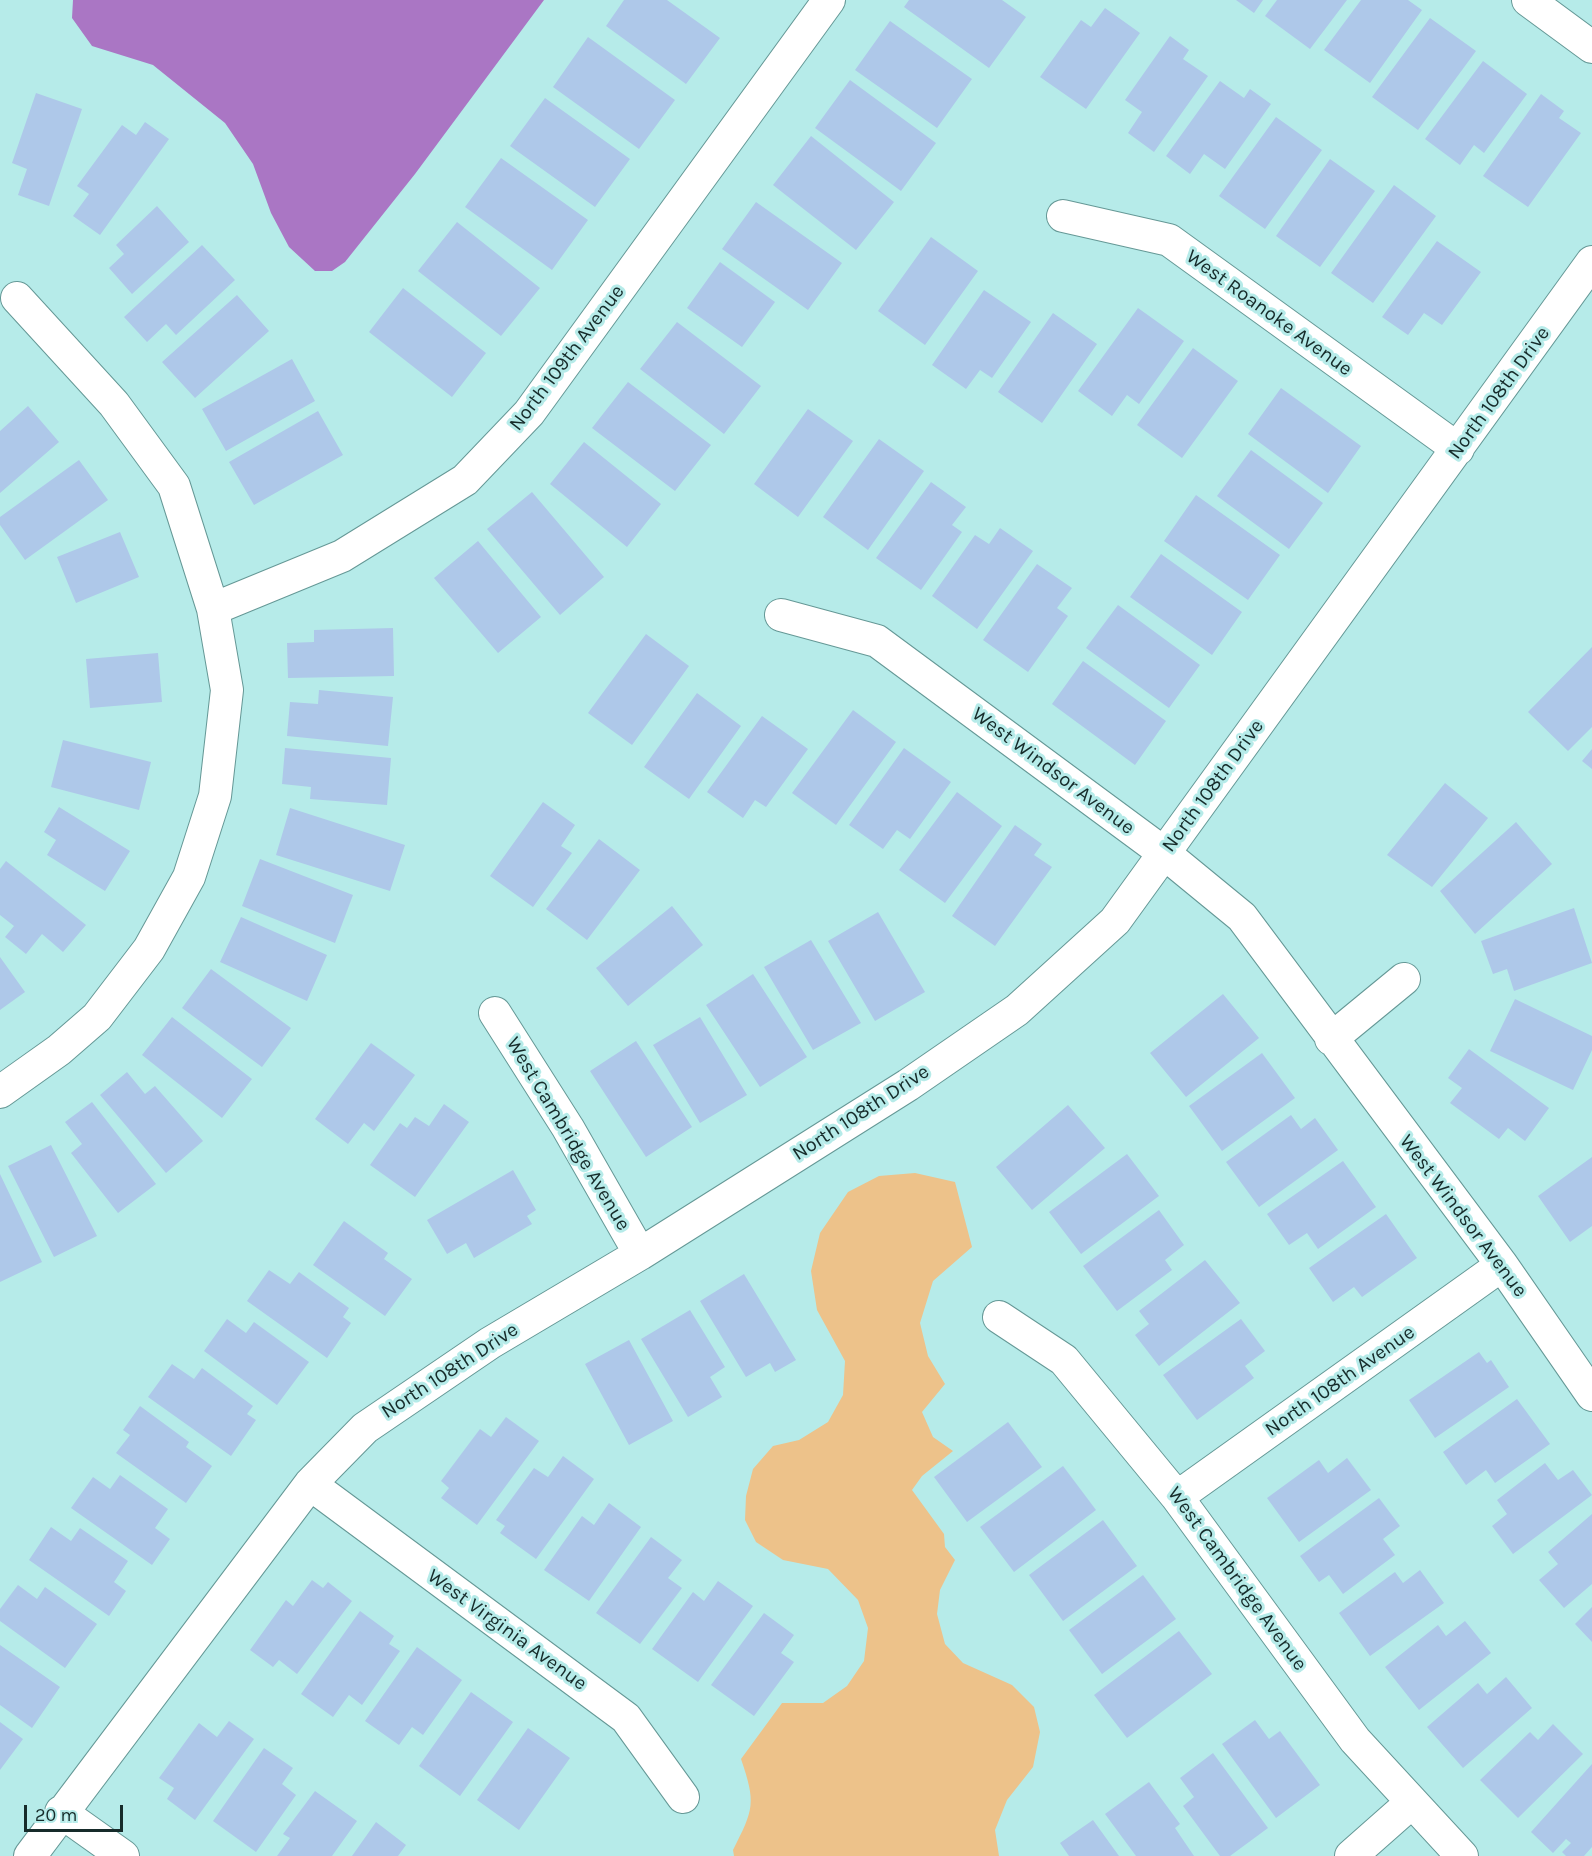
<!DOCTYPE html>
<html>
<head>
<meta charset="utf-8">
<style>
  body { margin:0 }
  #map { position:relative; width:1592px; height:1856px; overflow:hidden; background:#b6ebe9; font-family:Karla,sans-serif }
  canvas { display:block }
  .scale { position:absolute; left:24px; top:1805px; width:99px; height:27px; box-sizing:border-box; border:3px solid #162b2a; border-top:0; padding-left:8px; font-size:18px; line-height:21px; white-space:nowrap; color:#162b2a; -webkit-text-stroke:4px #b6ebe9; paint-order:stroke }
</style>
</head>
<body>
<div id="map">
<canvas width="1592" height="1856"></canvas>
<div class="scale">20 m</div>
</div>
<script>
const g = document.querySelector('canvas').getContext('2d');
g.lineJoin = 'round';
function fill(path, color) { g.fillStyle = color; g.fill(path, 'evenodd'); }
function stroke(path, color, width, dash) { g.strokeStyle = color; g.lineWidth = width; g.lineCap = dash ? 'butt' : 'round'; g.setLineDash(dash || []); g.stroke(path); }
function write(font, color, halo, rows, align = 'center') {
  g.font = font + ' Karla,sans-serif'; g.lineWidth = 6; g.setLineDash([]); g.textBaseline = 'middle'; g.strokeStyle = halo; g.fillStyle = color; for (const [text, x, y, turn = 0] of rows) {
    g.save(); g.translate(x, y); g.rotate((+turn || 0) * Math.PI / 180); g.textAlign = isNaN(turn) ? turn : align; if (halo) g.strokeText(text, 0, 0); g.fillText(text, 0, 0); g.restore();
  }
}
const green = new Path2D(`
  M915 1173 955 1182 972 1247 933 1281 920 1323 928 1356 945 1384 922 1412 933 1437 953 1451 922 1476 912 1490 944 1534 945 1547 955 1560 940 1590 937 1614 945 1644 963 1663 1012 1685 1034 1707 1040 1732 1033 1767 1007 1800 995 1830 999 1856H734L733 1850C754 1809 756 1803 741 1759L782 1703H823L847 1686 864 1661 868 1628 858 1600 828 1569 783 1560 756 1542 745 1520 746 1496 753 1469 773 1446 799 1440 828 1422 843 1395 845 1361 817 1310 811 1271 820 1233 848 1192 879 1176Z`);
const water = new Path2D(`
  M73 0H544L415 174 345 262 332 271H315L289 247 271 213 253 164 225 123 153 65 92 46 72 18Z`);
const building = new Path2D(`
  M624 0H667L720 38 686 84 606 26Z
  M909 0H1002L1026 17 989 68 904 7Z
  M1236 0H1263L1254 13Z
  M1277 0H1347L1310 49 1265 16Z
  M1361 0H1408L1422 10 1370 83 1324 50Z
  M1105 8 1140 33 1086 109 1040 77 1081 20 1091 27Z
  M1430 18 1476 51 1418 130 1372 97Z
  M890 21 972 79 937 128 855 70Z
  M1170 36 1189 50 1183 59 1208 76 1154 152 1128 133 1142 112 1125 100Z
  M588 37 675 100 639 149 553 87Z
  M1483 61 1527 94 1484 153 1474 145 1460 165 1425 139Z
  M850 80 936 143 901 191 815 128Z
  M1220 81 1244 98 1250 89 1271 104 1225 169 1204 154 1190 174 1166 156Z
  M36 93 82 109 49 206 18 195 27 169 12 163Z
  M1541 94 1564 111 1559 118 1581 133 1528 207 1483 176Z
  M545 98 630 159 595 207 510 146Z
  M1276 117 1322 150 1265 229 1219 196Z
  M145 122 169 139 100 235 73 216 89 194 77 186 122 125 136 135Z
  M811 136 894 202 856 250 773 185Z
  M501 158 588 220 552 270 465 207Z
  M1330 159 1375 191 1320 267 1276 236Z
  M1394 185 1436 216 1373 303 1331 273Z
  M756 202 842 263 808 310 722 249Z
  M157 206 189 242 132 294 109 268 124 254 116 245Z
  M457 222 540 288 501 336 418 271Z
  M931 237 978 271 925 345 878 311Z
  M1437 241 1481 272 1442 325 1424 313 1408 335 1382 317Z
  M202 245 235 280 176 335 166 324 147 342 124 317Z
  M720 262 775 302 742 347 687 308Z
  M403 288 486 353 452 397 369 332Z
  M984 290 1031 322 992 378 980 370 966 389 932 365Z
  M237 295 269 331 195 398 162 362Z
  M1138 308 1184 341 1139 404 1127 395 1112 416 1078 391Z
  M1053 313 1097 344 1042 423 998 392Z
  M677 322 761 386 724 434 640 369Z
  M1193 348 1238 381 1182 458 1137 425Z
  M292 359 315 401 226 451 202 409Z
  M628 382 711 445 675 491 592 428Z
  M1281 388 1361 446 1328 493 1248 434Z
  M28 406 59 442 0 493V431Z
  M808 409 853 441 798 517 754 484Z
  M318 411 343 455 254 505 229 462Z
  M879 439 924 471 868 550 823 517Z
  M584 442 661 504 627 547 550 484Z
  M1251 450 1323 503 1289 549 1217 496Z
  M79 460 108 500 25 560 0 525V517Z
  M931 482 966 507 952 525 962 532 921 590 876 558Z
  M532 492 604 577 560 615 487 529Z
  M1196 495 1280 555 1248 600 1164 541Z
  M1000 528 1033 551 977 629 932 596 975 535 989 544Z
  M120 532 139 577 76 603 57 557Z
  M478 541 541 617 498 653 434 578Z
  M1161 554 1242 612 1212 655 1130 597Z
  M1037 564 1072 588 1057 608 1068 616 1028 672 983 640Z
  M1118 605 1200 665 1169 708 1086 648Z
  M393 628 394 676 288 678 287 643 314 642V630Z
  M646 634 689 666 632 745 588 713Z
  M1592 647V727L1568 751 1528 712Z
  M158 653 162 702 90 708 86 659Z
  M1083 661 1166 721 1135 765 1052 704Z
  M319 690 393 697 388 746 287 736 290 702 318 704Z
  M697 693 741 726 689 799 644 767Z
  M853 710 896 742 836 825 792 793Z
  M762 716 808 749 766 807 755 800 743 818 707 792Z
  M63 740 151 762 139 810 51 787Z
  M285 748 391 758 387 805 310 799 311 787 282 784Z
  M904 748 951 782 910 839 897 830 883 849 849 825Z
  M1592 749V769L1582 761Z
  M1445 783 1488 818 1432 887 1387 855Z
  M957 792 1002 826 945 903 899 870Z
  M543 802 575 825 561 846 572 853 533 907 490 876Z
  M59 807 130 851 105 891 47 855 56 840 44 832Z
  M290 808 405 845 390 891 276 855Z
  M1516 822 1552 864 1475 934 1440 891Z
  M1015 825 1042 844 1034 855 1052 867 995 946 952 916Z
  M599 839 640 870 587 940 546 909Z
  M260 859 353 895 335 943 242 906Z
  M6 861 86 925 63 952 42 934 26 954 5 937 14 926 0 915V869Z
  M672 906 703 945 628 1006 596 968Z
  M1574 908 1592 963 1514 991 1507 969 1493 974 1481 941Z
  M878 912 925 992 875 1021 828 941Z
  M241 917 327 955 307 1001 220 962Z
  M811 940 861 1023 813 1050 764 967Z
  M0 957 25 992 0 1010Z
  M211 969 291 1028 262 1067 182 1008Z
  M753 974 807 1057 760 1087 706 1005Z
  M1223 994 1259 1038 1186 1097 1150 1053Z
  M1515 999 1592 1036V1050L1573 1090 1490 1051Z
  M172 1017 252 1079 222 1118 142 1055Z
  M700 1017 747 1095 700 1123 653 1045Z
  M636 1041 692 1127 646 1157 590 1071Z
  M371 1043 415 1075 374 1131 364 1123 348 1144 315 1119Z
  M1469 1049 1549 1108 1525 1141 1508 1128 1499 1139 1450 1103 1462 1088 1448 1078Z
  M1262 1053 1295 1098 1222 1151 1189 1106Z
  M127 1072 145 1094 155 1086 203 1141 166 1173 100 1095Z
  M92 1102 156 1184 118 1213 71 1153 82 1144 65 1122Z
  M444 1104 469 1122 415 1197 370 1165 400 1123 407 1128 415 1117 429 1126Z
  M1068 1105 1105 1148 1032 1210 996 1167Z
  M1291 1115 1301 1129 1315 1118 1338 1150 1259 1207 1226 1162Z
  M51 1145 97 1236 54 1257 8 1166Z
  M1127 1154 1159 1196 1081 1254 1049 1212Z
  M1592 1157V1226L1570 1242 1538 1196Z
  M1343 1161 1376 1207 1318 1249 1307 1233 1289 1245 1267 1214Z
  M513 1170 536 1210 527 1216 532 1224 474 1258 466 1243 447 1254 427 1220Z
  M0 1174 42 1262 0 1282Z
  M1159 1210 1184 1245 1165 1260 1172 1270 1117 1311 1083 1266Z
  M1386 1214 1417 1258 1362 1297 1354 1287 1333 1302 1309 1268Z
  M344 1221 388 1253 384 1259 412 1279 385 1316 313 1265Z
  M1205 1260 1240 1303 1159 1366 1135 1335 1149 1324 1139 1311Z
  M269 1270 290 1284 299 1272 349 1308 343 1317 351 1323 327 1358 247 1301Z
  M744 1274 796 1360 775 1372 770 1363 746 1377 700 1301Z
  M690 1310 725 1367 710 1377 722 1397 688 1417 641 1339Z
  M227 1319 246 1333 254 1322 309 1362 277 1405 204 1351Z
  M1241 1319 1265 1351 1245 1366 1254 1378 1197 1420 1163 1375Z
  M629 1340 673 1421 629 1445 585 1364Z
  M1479 1352 1487 1363 1491 1360 1509 1387 1435 1438 1409 1400Z
  M172 1364 194 1379 202 1368 253 1406 247 1414 256 1420 231 1456 148 1397Z
  M1517 1399 1550 1444 1495 1483 1486 1470 1466 1485 1443 1452Z
  M140 1406 189 1442 186 1447 212 1466 186 1503 116 1453 130 1435 123 1430Z
  M506 1417 539 1441 477 1525 441 1498 449 1488 441 1481 480 1429 491 1437Z
  M1008 1422 1042 1467 967 1522 934 1477Z
  M563 1456 594 1479 536 1559 500 1533 505 1526 496 1520 534 1468 548 1477Z
  M1347 1458 1371 1490 1299 1542 1267 1498 1319 1460 1328 1473Z
  M1545 1463 1558 1480 1573 1470 1592 1495 1513 1554 1492 1526 1507 1514 1497 1500Z
  M1063 1466 1096 1510 1014 1572 980 1527Z
  M120 1475 168 1509 155 1528 170 1539 152 1565 71 1508 93 1477 110 1489Z
  M1379 1498 1400 1526 1383 1539 1395 1555 1343 1594 1329 1575 1319 1582 1300 1556Z
  M609 1503 641 1527 589 1601 544 1570 582 1516 594 1525Z
  M1592 1514V1584L1564 1608 1539 1580 1558 1564 1548 1552Z
  M1103 1520 1137 1566 1063 1621 1029 1575Z
  M51 1527 71 1541 80 1528 128 1561 114 1582 126 1591 109 1616 29 1560Z
  M651 1537 682 1560 668 1578 682 1588 640 1644 596 1613Z
  M1420 1570 1444 1603 1370 1656 1339 1613 1395 1572 1403 1583Z
  M1143 1575 1176 1619 1102 1674 1069 1630Z
  M312 1580 323 1588 328 1582 352 1601 297 1674 279 1660 273 1667 250 1650 286 1600 293 1606Z
  M718 1581 753 1606 698 1682 652 1649 693 1592 704 1601Z
  M18 1585 37 1599 45 1587 97 1624 65 1668 0 1621V1609Z
  M1592 1607V1642L1575 1624Z
  M360 1611 394 1636 389 1644 400 1651 362 1705 349 1695 333 1717 301 1694Z
  M764 1613 794 1635 781 1653 794 1662 754 1716 711 1685Z
  M1465 1621 1491 1653 1419 1710 1385 1667 1438 1625 1446 1636Z
  M1179 1631 1212 1674 1127 1738 1094 1695Z
  M0 1645 60 1687 32 1728 0 1705Z
  M417 1647 462 1680 423 1735 412 1727 399 1745 365 1721Z
  M1506 1677 1532 1708 1463 1768 1427 1727 1478 1683 1487 1694Z
  M471 1692 513 1722 460 1796 419 1766Z
  M1255 1720 1269 1739 1280 1731 1320 1785 1276 1818 1222 1744Z
  M229 1721 254 1739 195 1820 167 1799 174 1788 159 1778 199 1723 217 1737Z
  M0 1722 23 1739 0 1770Z
  M1553 1724 1583 1754 1518 1818 1480 1780 1530 1732 1538 1740Z
  M528 1728 570 1758 519 1830 477 1800Z
  M264 1748 293 1768 282 1784 296 1795 256 1852 213 1821Z
  M1213 1753 1268 1828 1230 1856H1220L1183 1806 1194 1797 1180 1778Z
  M1592 1764V1847L1584 1856H1566L1562 1852 1571 1843 1566 1839 1553 1853 1531 1832Z
  M1149 1782 1180 1824 1175 1828 1194 1856H1136L1105 1814Z
  M315 1791 357 1821 332 1856H277L290 1838 283 1834Z
  M1093 1820 1119 1856H1069L1060 1843Z
  M376 1822 406 1845 398 1856H352Z`);
const minor = new Path2D(`
  M1528 0 1592 47
  M1063 216 1169 240 1458 449
  M213 609 342 556 465 480 529 413 829 0
  M781 615 877 641 1164 853 1242 917 1502 1265 1592 1395
  M495 1013 568 1128 640 1254
  M1331 1039 1404 979
  M0 1092 59 1050 97 1017 149 949 189 877 215 796 227 690 213 609 174 486 114 404 17 298
  M999 1317 1064 1360 1177 1497 1355 1740 1462 1856
  M310 1484 626 1718 683 1797
  M1177 1497 1502 1265
  M61 1812 123 1856
  M30 1856 310 1484 365 1428 490 1343 640 1254 908 1085 1017 1010 1115 921 1592 262
  M1351 1856 1411 1803`);
const streetNames = [
  ["West Roanoke Avenue",1269,313,36],
  ["North 109th Avenue",567,358,-53],
  ["North 108th Drive",1499,393,-54],
  ["West Windsor Avenue",1053,771,37],
  ["North 108th Drive",1213,786,-54],
  ["North 108th Drive",861,1113,-33],
  ["West Cambridge Avenue",568,1134,59],
  ["West Windsor Avenue",1463,1216,53],
  ["North 108th Drive",450,1371,-33],
  ["North 108th Avenue",1340,1381,-35],
  ["West Cambridge Avenue",1237,1579,54],
  ["West Virginia Avenue",507,1630,36]
];
fill(green, '#edc28a');
fill(water, '#aa76c4');
fill(building, '#aec8e9');
stroke(minor, '#659896', 34);
stroke(minor, '#fff', 32);
write('20px', '#162b2a', '#b6ebe9', streetNames);
</script>
</body>
</html>
